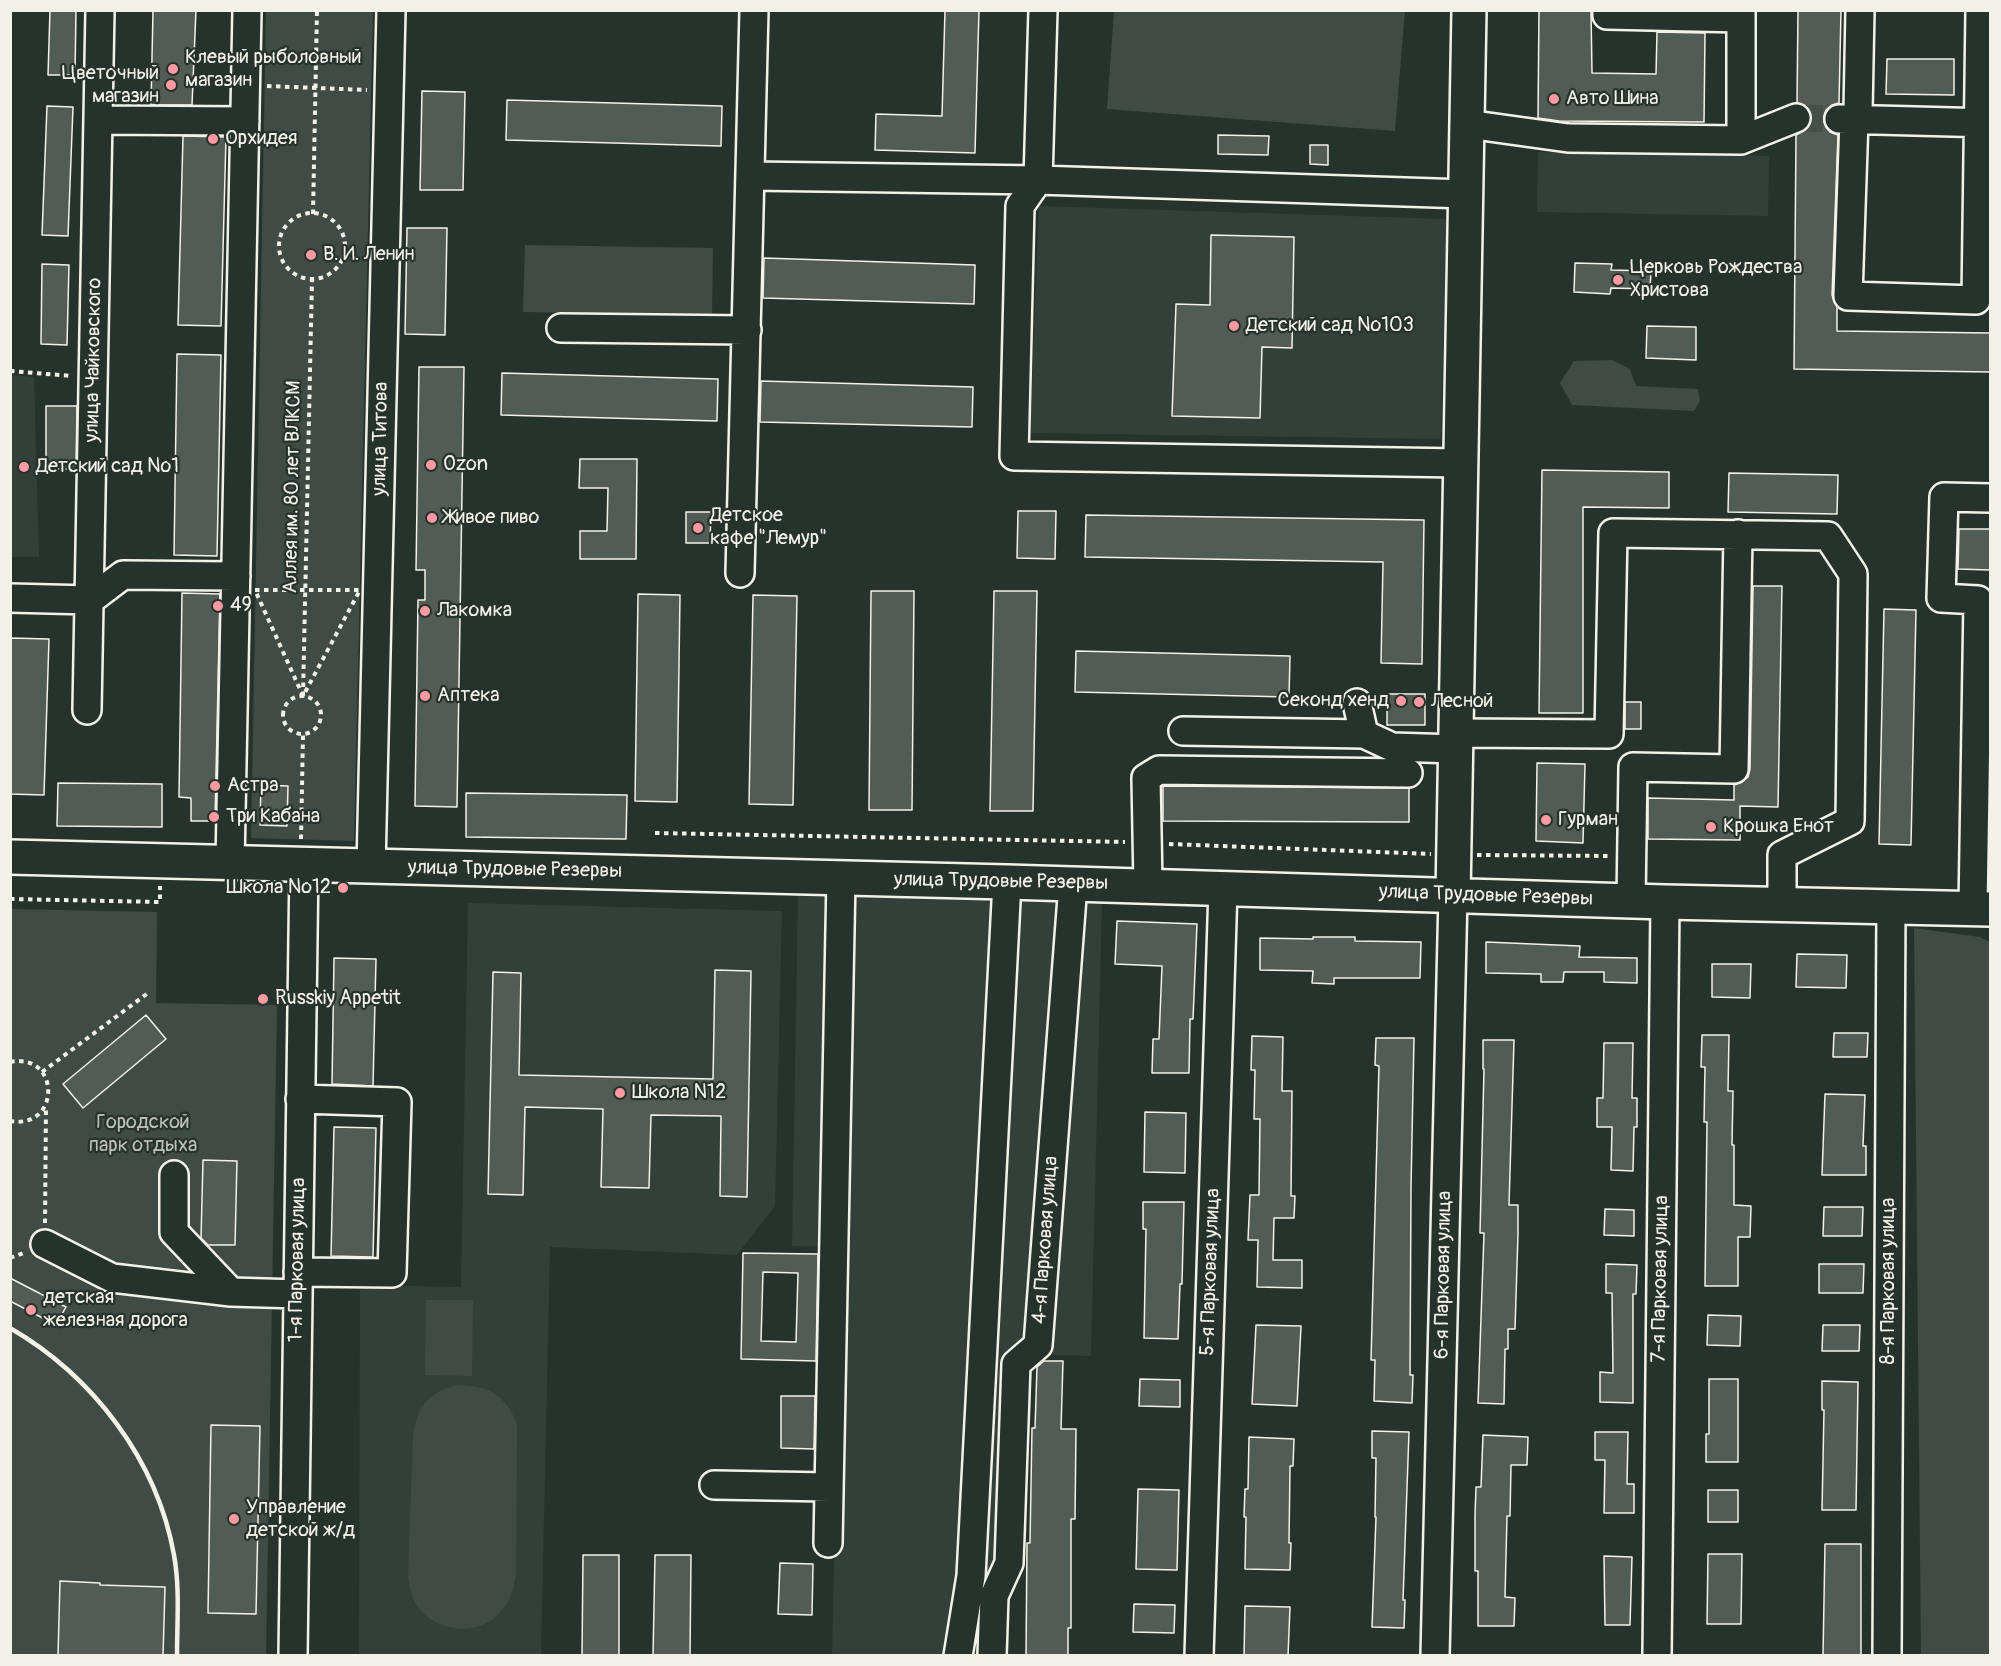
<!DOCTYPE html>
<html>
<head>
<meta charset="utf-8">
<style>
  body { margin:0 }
  #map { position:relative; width:2001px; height:1666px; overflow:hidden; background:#26332d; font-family:Pangolin,sans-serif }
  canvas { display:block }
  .frame { position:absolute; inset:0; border:12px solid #f4f1e8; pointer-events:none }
</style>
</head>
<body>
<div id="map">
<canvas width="2001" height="1666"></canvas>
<div class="frame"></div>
</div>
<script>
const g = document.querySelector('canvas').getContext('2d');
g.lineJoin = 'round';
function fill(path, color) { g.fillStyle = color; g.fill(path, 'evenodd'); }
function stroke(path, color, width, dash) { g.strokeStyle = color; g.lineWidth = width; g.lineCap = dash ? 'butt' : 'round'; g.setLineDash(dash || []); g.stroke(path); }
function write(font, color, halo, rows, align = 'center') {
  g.font = font + ' Pangolin,sans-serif'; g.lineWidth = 4.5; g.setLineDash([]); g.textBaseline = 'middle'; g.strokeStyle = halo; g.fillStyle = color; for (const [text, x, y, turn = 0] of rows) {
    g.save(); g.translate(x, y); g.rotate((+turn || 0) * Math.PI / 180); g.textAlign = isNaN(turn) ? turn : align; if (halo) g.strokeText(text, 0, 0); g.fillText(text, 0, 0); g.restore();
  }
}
const built = new Path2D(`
  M1538 152 1769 156 1768 216 1537 212Z
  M1039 206 1447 219 1441 439 1030 433Z
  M10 375 34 377 39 557H11Z
  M798 896 1102 902 1091 1356 1008 1354 999 1655H832L841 1247 792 1246Z
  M468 903 782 911 775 1206 737 1255 550 1247 541 1655 359 1656 360 1285 461 1287Z`);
const green = new Path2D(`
  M266 11H373L354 841 251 838Z
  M1114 11H1405L1395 131 1107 109Z
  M525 245 713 248 712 315 523 312Z
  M1612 360 1630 369 1636 386 1698 389 1700 401 1694 411 1572 405 1560 383 1574 361Z
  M11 909 157 912 156 1003 277 1005 266 1655 11 1656Z
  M1914 928 1980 937 1990 942V1655H1921Z
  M426 1300H473L472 1376 425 1375Z
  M458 1385C489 1386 505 1394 517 1424L516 1574C514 1587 511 1599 503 1609 483 1636 443 1634 421 1611 412 1601 410 1589 408 1576L413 1436C417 1407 428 1392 458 1385Z`);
const building = new Path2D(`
  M50 10H76L75 75H48Z
  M153 10H196L192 105H151Z
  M945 10H979L975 153 875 150 876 114 942 116Z
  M1539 10H1591L1592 73 1656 74 1657 32 1705 33 1704 122 1559 121 1538 118Z
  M1798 10H1841L1839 103 1832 105 1826 110 1823 119 1826 127 1830 132 1838 135 1832 295 1837 307V331L1990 333V372L1794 369 1796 135 1808 128 1812 120 1811 113 1806 106 1797 103Z
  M1887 59H1954V95L1886 94Z
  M422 91 465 92 463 190H420Z
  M507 100 722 106 721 146 506 140Z
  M47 106 73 107 68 236 42 235Z
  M1218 135 1269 136 1268 155 1218 154Z
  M183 136 226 137 221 326 178 325Z
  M1310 145H1328V165L1310 164Z
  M407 228H447L445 335 405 334Z
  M1211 235 1294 237 1292 348 1262 347 1260 418 1172 416 1176 304 1210 305Z
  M764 258 975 265 974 304 763 298Z
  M1575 263 1612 264 1611 270 1651 271 1650 289 1611 288 1610 294 1574 292Z
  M42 264 69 265 67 345 41 344Z
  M1647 326 1696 327V360L1646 358Z
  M177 354 221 355 217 556 174 555Z
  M419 367H464L457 807 415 806 418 600H425V570H416Z
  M502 373 718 379 717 421 501 415Z
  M761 381 973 387 972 427 760 422Z
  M46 406H77L76 469H46Z
  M580 459H637L636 559H580V531H607L608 488H579Z
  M1542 470 1669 472V508L1583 507V713H1539Z
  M1729 473 1838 475 1837 514 1728 512Z
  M1018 511H1056L1055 559 1017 558Z
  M686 512H711L710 543H686Z
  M1086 515 1424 520 1422 664 1381 663 1383 562 1085 557Z
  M1959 529H1990V570L1958 569Z
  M1753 586H1782L1778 807 1740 806V840L1648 839V798L1734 800V785L1742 782 1748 777 1750 769Z
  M871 591H914L912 810H869Z
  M994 591H1037L1033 811H990Z
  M182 593 220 594 215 821H191V798L179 797Z
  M638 594 680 595 677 802 635 801Z
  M753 595 797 596 793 805 749 804Z
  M1884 609 1916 610 1911 845 1879 844Z
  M10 638 49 639 44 795 10 794Z
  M1076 651 1290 656 1289 697 1075 692Z
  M1387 694H1425V725H1387Z
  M1625 702H1641V729H1625Z
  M1537 763 1585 764 1583 843 1536 841Z
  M58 783 162 784V827L57 826Z
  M261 785 288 786 287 826 260 825Z
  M1163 786 1409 788V822L1163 821Z
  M466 793 627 795 626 839 466 837Z
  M1117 921 1197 924 1193 1019H1190L1189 1073H1152L1153 1039H1159L1162 966 1115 964Z
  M1313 937H1355V941L1421 942 1420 978H1334V984L1312 983 1313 971 1260 970V938L1313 939Z
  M1486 942 1580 946 1579 957 1637 958V983L1604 982V972H1564L1563 982H1541V974L1486 973Z
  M1797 954 1847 955 1846 988 1796 987Z
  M334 958 376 959 373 1086 332 1084Z
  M1712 964H1751L1750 998 1712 997Z
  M715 970 751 971 747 1197 720 1196 721 1116 651 1115 649 1188 601 1187 603 1109 525 1107 523 1195 488 1194 493 972 521 973 519 1075 713 1079Z
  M146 1015 166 1039 83 1108 63 1084Z
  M1834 1033H1868L1867 1057H1833Z
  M1702 1035H1729L1728 1091H1733L1732 1145H1734V1205L1751 1206 1750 1237H1738V1286H1705L1707 1122H1704L1705 1067H1701Z
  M1252 1036 1283 1037 1282 1091H1292L1291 1196H1295L1294 1218H1274L1273 1260H1302V1288L1257 1287 1258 1240H1248L1250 1195H1259L1260 1119H1254L1255 1070H1251Z
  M1376 1038H1414L1411 1187 1410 1375H1413L1412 1403 1374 1401 1375 1360H1371L1379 1066 1375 1065Z
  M1483 1040H1514L1509 1205H1518V1234L1515 1329H1508V1349H1505L1504 1404 1478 1403 1484 1233H1480L1484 1069H1483Z
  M1604 1043H1633L1632 1098H1637V1127H1634L1633 1171 1611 1170 1612 1127H1597V1098H1603Z
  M1825 1094 1865 1095 1863 1146H1866V1175H1822Z
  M1145 1112 1186 1113 1185 1173 1144 1172Z
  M334 1127 376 1128 373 1257 331 1256Z
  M203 1160 237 1161 235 1245H208L201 1238Z
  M1143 1202H1184L1182 1284H1180L1178 1339 1144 1338 1146 1229H1143Z
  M1824 1207H1863L1862 1236H1823Z
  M1605 1209 1634 1210V1236L1604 1235Z
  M743 1253 818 1254 816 1361 741 1359ZM763 1272 798 1273 796 1342 761 1341Z
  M1606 1264 1637 1265 1636 1294H1633V1403L1600 1402V1372L1613 1373 1612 1293H1606Z
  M1819 1264H1864L1863 1293H1819Z
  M10 1278 66 1307 56 1325 10 1301Z
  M1708 1315 1741 1316 1740 1346 1707 1345Z
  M1256 1325 1301 1326 1297 1406 1252 1404Z
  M1823 1325H1860L1859 1351H1822Z
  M1044 1361H1063L1061 1429H1076L1075 1519H1071V1628H1068V1656H1026L1027 1543H1030L1032 1428H1035L1037 1367Z
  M1140 1379 1180 1380V1407L1139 1406Z
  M1709 1379H1738V1462H1706V1434H1709Z
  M1822 1381 1858 1382 1856 1510H1822L1824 1410H1822Z
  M781 1396H815L814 1449 781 1448Z
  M211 1425 260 1426 256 1614 208 1613Z
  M1372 1431 1409 1432 1403 1600H1405L1404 1628 1372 1627 1376 1517H1375L1376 1458H1372Z
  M1595 1432H1628L1627 1484H1634V1513H1604L1605 1460H1595Z
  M1483 1435 1528 1437 1527 1465H1511L1510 1516H1507L1505 1597 1515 1598 1514 1626H1478V1571H1475V1515L1476 1487H1481Z
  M1249 1437 1294 1439 1293 1466H1290L1289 1543H1291L1290 1570 1245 1569 1246 1517H1244L1245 1489H1248Z
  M1138 1489 1179 1490 1177 1570 1136 1569Z
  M1708 1490H1738V1522H1708Z
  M1825 1544H1861V1656H1823Z
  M1708 1554H1742L1741 1624H1707Z
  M583 1555H619V1656H582Z
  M655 1555H691L690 1656H653Z
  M1604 1556 1632 1557 1630 1625H1605Z
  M780 1563 813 1564 812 1615 778 1614Z
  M60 1581 100 1583V1585L165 1587 163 1656H58Z
  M1134 1604 1175 1605 1174 1633 1133 1632Z
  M1245 1606 1290 1607 1288 1656H1244Z`);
const minorTunnel = new Path2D(`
  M1796 118 1839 119`);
const path = new Path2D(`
  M267 86 367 90
  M279 246a33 33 0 1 1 66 0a33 33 0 1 1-66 0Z
  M313 214 317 10
  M10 371 72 376
  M255 590H360L303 696Z
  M283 715a19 19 0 1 1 38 0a19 19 0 1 1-38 0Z
  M303 696 312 279
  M655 833 1125 842
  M301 839 303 735
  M1169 844 1431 854
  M1477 855 1611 856
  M10 899 160 902V886
  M10 1062C61 1052 61 1130 10 1121
  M42 1072 148 993
  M45 1223 46 1106
  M10 1258 26 1252`);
const minor = new Path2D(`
  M1043 10 1038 180 1020 206 1014 456 1461 463
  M1607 10V15L1741 18
  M1860 10 1858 111 1854 119 1848 296 1976 300 1980 10
  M1839 119 1990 123
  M99 120 245 121
  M1467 124 1568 138 1741 140 1796 118
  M1741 140V10
  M751 176 1038 180 1466 194
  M561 328 747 330
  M740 573 754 10
  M10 598 90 600 123 575 236 576
  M1357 703 1364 734 1392 747 1456 749
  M87 710 100 10
  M1183 731 1364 734
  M1456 733 1609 734 1613 533 1828 536 1853 574 1850 821 1782 855V904
  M230 863 247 10
  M371 867 391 10
  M1148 886 1146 778 1159 770 1408 773
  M1631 901 1633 767 1734 769 1738 534
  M1973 908 1978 600 1941 598 1944 497 1990 498
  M174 1175V1232L231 1292
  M45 1244 112 1278 231 1292 298 1294
  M298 1272 392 1273 397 1102 300 1099
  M714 1485 829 1487
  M828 1543 841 878
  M293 1656 304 865
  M958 1656 971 1576 1007 882
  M992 1656 994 1596 1009 1563 1016 1364 1038 1345 1073 884
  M1199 1656 1223 888
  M1435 1656 1453 895
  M1657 1656 1665 902
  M1887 1656 1891 906`);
const major = new Path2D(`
  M10 857 1007 882 1665 902 1990 909
  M1453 895 1469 10`);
const rail = new Path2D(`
  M10 1328C93 1376 157 1460 174 1555 180 1588 177 1622 177 1656`);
const markers = [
  [173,69,6,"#ff9aa2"],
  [171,85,6,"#ff9aa2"],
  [1554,99,6,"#ff9aa2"],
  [213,139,6,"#ff9aa2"],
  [311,255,6,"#ff9aa2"],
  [1618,280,6,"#ff9aa2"],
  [1234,326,6,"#ff9aa2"],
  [431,465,6,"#ff9aa2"],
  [24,467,6,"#ff9aa2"],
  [432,518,6,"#ff9aa2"],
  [698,528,6,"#ff9aa2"],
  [218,606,6,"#ff9aa2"],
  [425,611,6,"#ff9aa2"],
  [425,696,6,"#ff9aa2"],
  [1401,701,6,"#ff9aa2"],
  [1419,702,6,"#ff9aa2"],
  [215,786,6,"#ff9aa2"],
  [214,817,6,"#ff9aa2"],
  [1546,820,6,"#ff9aa2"],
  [1711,827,6,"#ff9aa2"],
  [343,888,6,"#ff9aa2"],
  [263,999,6,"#ff9aa2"],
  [620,1093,6,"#ff9aa2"],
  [31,1310,6,"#ff9aa2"],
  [234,1519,6,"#ff9aa2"]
];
const poiNames = [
  ["Клевый рыболовный",185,58],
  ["магазин",185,81],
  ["Цветочный",159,74,"right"],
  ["магазин",159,97,"right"],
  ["Авто Шина",1566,99],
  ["Орхидея",225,139],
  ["В. И. Ленин",323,255],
  ["Церковь Рождества",1630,268],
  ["Христова",1630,291],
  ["Детский сад №103",1246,326],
  ["Ozon",443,465],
  ["Детский сад №1",36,467],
  ["Детское",710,516],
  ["кафе \"Лемур\"",710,539],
  ["Живое пиво",444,518],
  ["49",230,606],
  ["Лакомка",437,611],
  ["Аптека",437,696],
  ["Секонд хенд",1389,701,"right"],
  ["Лесной",1431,702],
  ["Астра",227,786],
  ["Три Кабана",226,817],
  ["Гурман",1558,820],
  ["Крошка Енот",1723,827],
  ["Школа №12",331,888,"right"],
  ["Russkiy Appetit",275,999],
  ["Школа N12",632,1093],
  ["детская",43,1298],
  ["железная дорога",43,1321],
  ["Управление",246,1508],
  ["детской ж/д",246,1531]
];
const streetNames = [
  ["улица Чайковского",94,360,-89],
  ["улица Титова",381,439,-89],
  ["Аллея им. 80 лет ВЛКСМ",293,487,-89],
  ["улица Трудовые Резервы",515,870,1],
  ["улица Трудовые Резервы",1001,882,1],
  ["улица Трудовые Резервы",1486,896,2],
  ["4-я Парковая улица",1046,1240,-86],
  ["1-я Парковая улица",298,1260,-89],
  ["5-я Парковая улица",1211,1272,-88],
  ["6-я Парковая улица",1444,1275,-89],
  ["7-я Парковая улица",1661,1279,-89],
  ["8-я Парковая улица",1889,1281,-90]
];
const parkNames = [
  ["Городской",143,1123],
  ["парк отдыха",143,1146]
];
fill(built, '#333f39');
fill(green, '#414b45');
fill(building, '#525c55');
stroke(building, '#f4f1e8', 1.5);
stroke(minorTunnel, '#455049', 27, [27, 14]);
stroke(minor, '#f4f1e8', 32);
stroke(major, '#f4f1e8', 38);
stroke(path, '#f4f1e8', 4, [4.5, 4.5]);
stroke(minor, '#26332d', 27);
stroke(major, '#26332d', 33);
stroke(rail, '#f4f1e8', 4.5);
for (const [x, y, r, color] of markers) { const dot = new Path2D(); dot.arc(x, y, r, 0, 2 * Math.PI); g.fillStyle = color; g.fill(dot); stroke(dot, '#26332d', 2); }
write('20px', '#f4f1e8', '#26332d', poiNames, 'left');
write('20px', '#f4f1e8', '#26332d', streetNames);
write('20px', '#bebfb7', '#26332d', parkNames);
</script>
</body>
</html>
